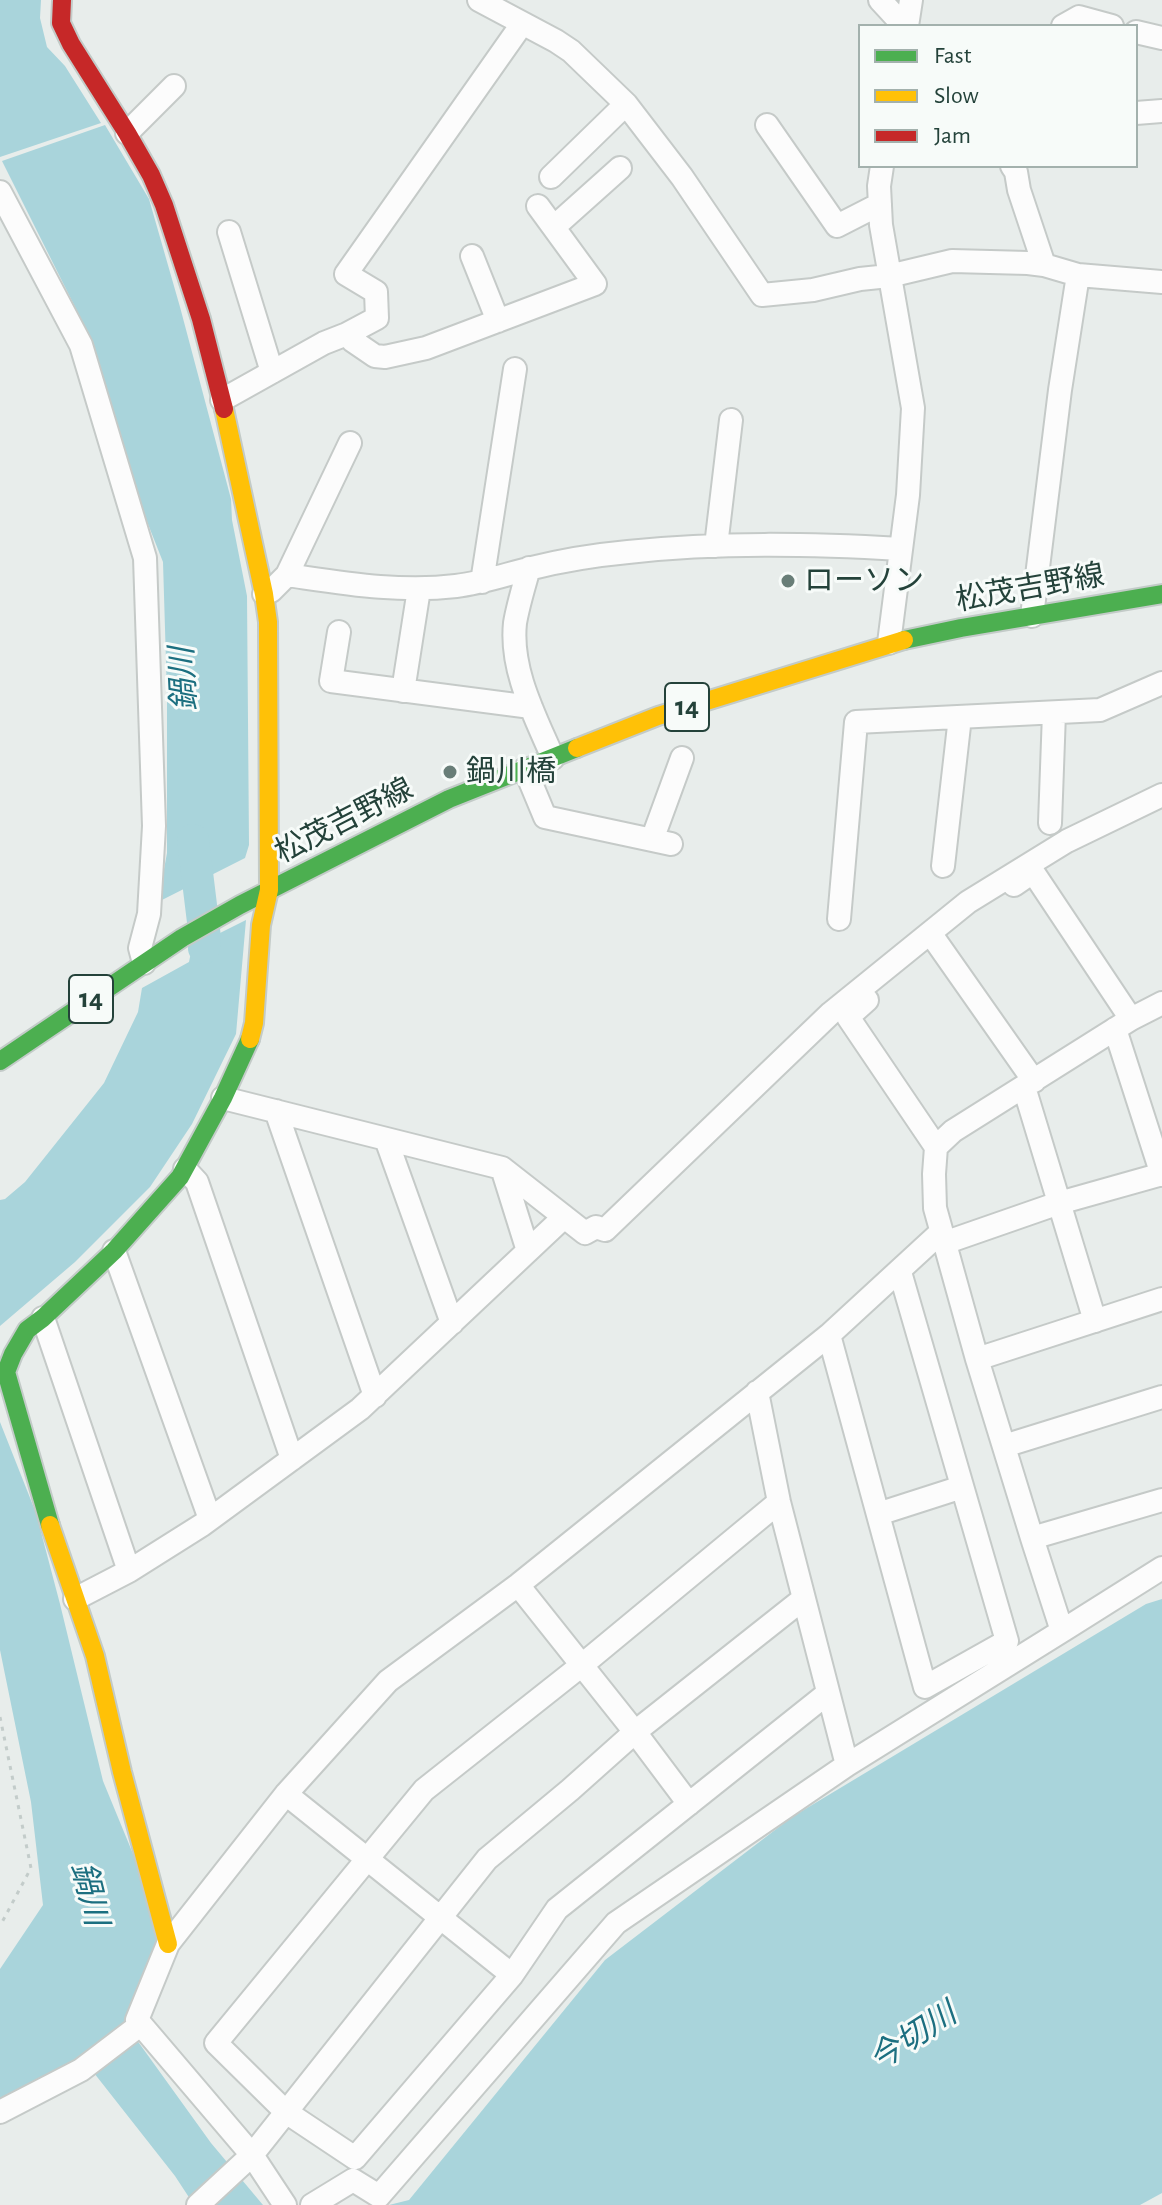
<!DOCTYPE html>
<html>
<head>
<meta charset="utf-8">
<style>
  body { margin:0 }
  #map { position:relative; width:1162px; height:2205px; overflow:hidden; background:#e8edeb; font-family:"Alegreya Sans",sans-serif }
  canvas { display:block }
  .legend { position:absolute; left:858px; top:24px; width:280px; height:144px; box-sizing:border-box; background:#f7fbf9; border:2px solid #a3b1ad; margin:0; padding:10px 14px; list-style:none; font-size:24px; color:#24423a }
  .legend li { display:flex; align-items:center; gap:16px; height:40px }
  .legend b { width:40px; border:2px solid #a3b1ad }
</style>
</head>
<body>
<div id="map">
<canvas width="1162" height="2205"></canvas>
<ul class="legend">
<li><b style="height:10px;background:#4caf50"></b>Fast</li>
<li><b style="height:10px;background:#ffc107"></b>Slow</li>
<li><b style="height:10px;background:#c62828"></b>Jam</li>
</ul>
</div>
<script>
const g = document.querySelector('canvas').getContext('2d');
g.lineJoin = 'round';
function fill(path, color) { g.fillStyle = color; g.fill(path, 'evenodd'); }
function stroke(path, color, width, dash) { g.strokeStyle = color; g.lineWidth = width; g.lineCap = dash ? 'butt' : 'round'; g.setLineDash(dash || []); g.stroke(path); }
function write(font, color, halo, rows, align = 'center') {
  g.font = font + ' "Alegreya Sans","Noto Sans JP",sans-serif'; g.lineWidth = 6; g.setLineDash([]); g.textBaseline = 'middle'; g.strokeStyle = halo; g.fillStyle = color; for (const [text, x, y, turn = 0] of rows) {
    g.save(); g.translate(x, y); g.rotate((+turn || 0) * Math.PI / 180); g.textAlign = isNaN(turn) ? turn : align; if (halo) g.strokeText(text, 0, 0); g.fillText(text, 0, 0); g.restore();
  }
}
const water = new Path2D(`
  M0 0H41L40 18 47 47 65 66 101 123 0 157Z
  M105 125 149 199 180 307 231 499 232 520 247 596 249 845 245 858 158 902 167 853V695L163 562 142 509 88 333 2 161Z
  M246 920 236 1034 192 1124 150 1187 75 1262 0 1326V1200L5 1199 25 1182 104 1083 138 1012 142 988 189 962 192 947Z
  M0 1422 36 1513 60 1604 103 1781 138 1866 161 1954 125 2017 126 2025 211 2143 263 2205H194L175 2176 83 2059 0 2100V1969L43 1905 31 1802 0 1650Z
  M1162 1599V2193L1140 2205H389L409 2200 605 1960 792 1817 1146 1604Z`);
const river = new Path2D(`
  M193 840 205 938 204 948`);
const path = new Path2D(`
  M0 1717 31 1868 0 1926`);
const street = new Path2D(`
  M479 0 556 41 571 51 626 104 682 177 762 295 813 290 860 279 889 276 952 261 1028 263 1044 265 1078 275 1162 282
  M880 0 904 26
  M907 26 911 0
  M1063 26 1079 17 1112 26
  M1136 32 1162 38
  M1136 113 1162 111
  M767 125 837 226 880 204
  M127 133 174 86
  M882 166 879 186 881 225 913 408 908 495 889 643
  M1012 166 1016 172 1019 190 1044 265
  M551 177 626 104
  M0 192 81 345 145 558 154 826 149 914 140 948 144 963
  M554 227 620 168
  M229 232 272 372
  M472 256 498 321
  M347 334 353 341 375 356 385 357 426 348 595 284 538 206
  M222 400 324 343 347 334 377 318 376 292 346 274 522 24
  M716 546 731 420
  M529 568C524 586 518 605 515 623 510 670 535 716 553 758
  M287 575 350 443
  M482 582 515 369
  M264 594 271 591 287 575C343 583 399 593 456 586 482 583 507 574 532 568 564 560 596 555 628 552 719 542 811 544 901 549
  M1032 616 1060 390 1078 275
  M339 632 331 681 531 707
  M403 691 419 589
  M525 769 545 817 671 844
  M1050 823 1054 713
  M652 840 682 758
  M943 866 960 717
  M1014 885 1033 872 1131 1019
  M839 919 856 722 1100 710 1162 683
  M935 940 1034 1081
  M867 1000 848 1017 936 1147
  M1162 1003 1131 1019 953 1131 936 1147 934 1174 935 1208 977 1359 1032 1538 1162 1500
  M1115 1029 1162 1175
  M1024 1087 1095 1321
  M223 1098 502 1168 585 1233 596 1227 605 1230 831 1013 968 902 1067 841 1162 795
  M276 1111 375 1396
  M386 1139 452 1323
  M502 1168 528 1251
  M185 1169 197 1182 292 1459
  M944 1243 1059 1203 1162 1174
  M114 1251 210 1519
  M43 1318 129 1571
  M829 1335 925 1687 1007 1641 900 1272
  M977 1359 1162 1299
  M1004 1446 1162 1397
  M779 1502 582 1665 424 1790 216 2043 286 2112 355 2158 512 1975 557 1909 828 1693
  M878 1514 962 1487
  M518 1585 635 1732 689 1804
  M75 1599 129 1571 202 1525 360 1409 564 1217
  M1062 1631 1162 1568
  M847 1765 1062 1631 1032 1538
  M286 1794 512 1975
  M0 2112 81 2070 140 2025
  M198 2205 252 2155 487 1859 570 1790 635 1732 803 1599
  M285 2205 252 2155 137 2020 168 1944 286 1794 388 1681 518 1585 829 1335 941 1232
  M312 2205 353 2180 379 2196 616 1923 847 1765 779 1502 757 1392`);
const fast = new Path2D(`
  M904 640 961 628 1162 594
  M0 1061 182 938 240 905 449 799 577 748
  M50 1525 6 1372 13 1354 27 1330 43 1318 114 1251 180 1177 223 1098 250 1039`);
const slow = new Path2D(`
  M224 409 264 594 268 622 269 890 261 925 254 1023 250 1039
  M577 748 658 716 904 640
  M50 1525 95 1656 122 1772 168 1944`);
const jam = new Path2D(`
  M62 0 61 23 71 44 127 133 151 175 164 205 201 319 224 409`);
const markers = [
  [788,581,8,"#697e78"],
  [450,772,8,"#697e78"]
];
const shields = [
  [687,707,44],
  [91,999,44]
];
const shieldNames = [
  ["14",687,707],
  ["14",91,999]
];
const poiNames = [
  ["ローソン",804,581],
  ["鍋川橋",466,772]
];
const streetNames = [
  ["松茂吉野線",1030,588,-10],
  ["松茂吉野線",344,821,-27]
];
const waterNames = [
  ["鍋川",184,679,-93],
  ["鍋川",89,1894,76],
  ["今切川",913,2037,-33]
];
fill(water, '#a9d4db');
stroke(river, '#a9d4db', 32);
stroke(street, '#c5cac8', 26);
stroke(fast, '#c3cbc8', 22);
stroke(slow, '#c3cbc8', 22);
stroke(jam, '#c3cbc8', 22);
stroke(path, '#c3ccca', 3, [4, 6]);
stroke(street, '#fcfcfc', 22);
stroke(fast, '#4caf50', 18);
stroke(slow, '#ffc107', 18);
stroke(jam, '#c62828', 18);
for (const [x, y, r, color] of markers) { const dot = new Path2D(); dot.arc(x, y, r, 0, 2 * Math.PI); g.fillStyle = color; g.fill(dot); stroke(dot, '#f7fbf9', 3); }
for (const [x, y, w] of shields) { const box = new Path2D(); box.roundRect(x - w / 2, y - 24, w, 48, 6); g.fillStyle = '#f7fbf9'; g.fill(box); stroke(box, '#24423a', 2); }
write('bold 28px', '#24423a', null, shieldNames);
write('30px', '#24423a', '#f7fbf9', poiNames, 'left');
write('30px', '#24423a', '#f7fbf9', streetNames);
write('italic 32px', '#1c6f80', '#f7fbf9', waterNames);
</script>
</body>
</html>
